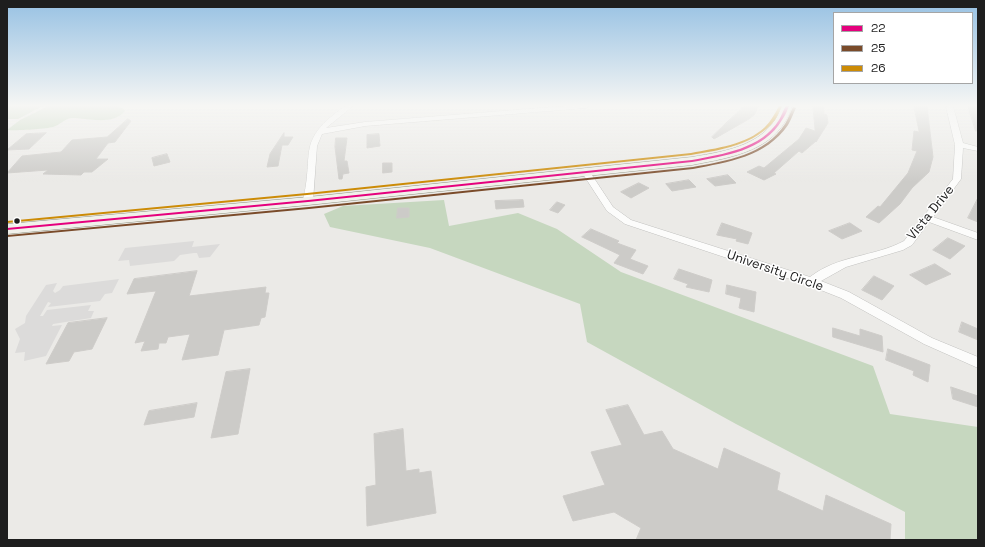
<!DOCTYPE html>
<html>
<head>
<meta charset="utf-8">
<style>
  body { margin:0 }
  #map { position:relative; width:985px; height:547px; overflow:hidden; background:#ebeae7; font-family:"Space Grotesk",sans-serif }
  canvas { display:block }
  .frame { position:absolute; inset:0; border:8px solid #1e1e1e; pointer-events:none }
  .legend { position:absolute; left:833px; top:12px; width:140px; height:72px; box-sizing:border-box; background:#fff; border:1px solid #a5a5a5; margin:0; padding:5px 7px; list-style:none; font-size:12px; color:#1e1e1e }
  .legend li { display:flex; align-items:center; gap:8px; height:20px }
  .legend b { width:20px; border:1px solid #a5a5a5 }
</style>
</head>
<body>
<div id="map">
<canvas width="985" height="547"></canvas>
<div class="frame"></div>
<ul class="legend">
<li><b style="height:5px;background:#e5007d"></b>22</li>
<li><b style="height:5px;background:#7a4b2a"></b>25</li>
<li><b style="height:5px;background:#cc8b06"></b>26</li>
</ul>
</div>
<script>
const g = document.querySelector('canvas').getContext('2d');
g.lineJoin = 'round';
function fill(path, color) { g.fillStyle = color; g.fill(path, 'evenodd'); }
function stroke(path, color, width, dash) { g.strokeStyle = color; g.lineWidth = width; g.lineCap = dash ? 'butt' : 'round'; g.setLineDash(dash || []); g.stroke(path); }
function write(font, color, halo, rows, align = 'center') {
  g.font = font + ' "Space Grotesk",sans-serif'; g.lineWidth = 3; g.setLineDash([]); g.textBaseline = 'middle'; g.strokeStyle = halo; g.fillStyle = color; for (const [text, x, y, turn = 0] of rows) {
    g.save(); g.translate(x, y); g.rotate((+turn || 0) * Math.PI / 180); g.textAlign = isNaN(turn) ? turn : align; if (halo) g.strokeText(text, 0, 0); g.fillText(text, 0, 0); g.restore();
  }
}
const forest = new Path2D(`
  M7 106H43L18 119H7Z
  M48 106H117L124 109 125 111C113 126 87 118 72 118 64 119 60 125 53 127 45 129 14 131 7 130L20 120Z
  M444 200 449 226 518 213 557 229 621 272 873 366 890 414 978 427V540H905V512L736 424 587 342 580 304 430 248 330 227 324 214 343 206Z`);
const parking = new Path2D(`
  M194 241 192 247 220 244 210 257 199 258 197 253H194L180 255 174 261 130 266 129 260 118 261 125 248Z
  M119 279 112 293 105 294 100 301 48 307 51 303 48 302 40 316H43L47 310 91 305 88 311H94L91 318 53 324 52 326 62 325 46 356 24 361 25 352 15 353 20 339 15 329 25 323 26 316 46 285 57 283 53 291 55 293 60 290 63 286Z`);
const building = new Path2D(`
  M744 106H758L755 114 749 119 714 139 712 137Z
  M813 106H824V114L827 115 828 123 816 142V141L802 153 799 151 774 173 776 174 764 180 747 172 759 166 764 168 799 139 806 128 815 131Z
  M914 106H927L933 157 929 172 912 188 900 204 879 223 866 217 878 206 880 207 908 173 917 151 912 150 914 131 919 132Z
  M968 106H978V130L976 131Z
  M128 119 131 121 115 142 108 143 96 159H108L92 172H84L81 175 43 174 48 170 7 173 22 156 61 152 72 140 107 137Z
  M46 133 29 149 7 150 26 134Z
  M284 133V137H293L288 145H282L278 166 267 167 270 154Z
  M379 134 380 146 367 148V135Z
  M336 138H347L344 161H347L349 173 343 174 342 179H339L335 147Z
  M167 154 170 162 154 166 152 158Z
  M383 163H392V172L383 173Z
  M728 175 736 183 715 186 707 179Z
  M689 180 696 187 672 191 666 184Z
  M639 183 649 188 631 198 621 192Z
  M978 198V222L968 218Z
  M523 200 524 207 496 209 495 201Z
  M557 202 565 205 558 213 550 210Z
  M398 208H409V217L397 218Z
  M722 223 752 233 748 244 736 241 737 239 717 235Z
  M850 223 862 231 842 239 829 231Z
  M591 229 619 241 617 243 636 250 630 259 648 266 643 274 614 263 620 255 582 237Z
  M948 238 965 246 950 259 933 250Z
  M935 264 951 274 926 285 910 275Z
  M679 269 712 280 709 292 686 287 688 284 674 279Z
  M197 271 189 296 266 287 265 293H269L265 317 261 318 259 325 224 330 218 355 182 360 190 334 168 337 166 343H159L158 349 141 351 145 341 135 343 156 291 127 294 134 279Z
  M874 276 894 286 882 300 862 290Z
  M727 285 756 292 754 312 739 308 741 298 726 294Z
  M107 318 92 349 74 352 69 361 46 364 68 323Z
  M962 322 978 329V340L959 332Z
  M833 328 860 336V329L882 336 883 352 833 337Z
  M888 349 930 365 928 382 913 375 914 371 886 360Z
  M250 369 238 434 211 438 226 372Z
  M951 387 978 396V407L953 399Z
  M197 403 194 417 144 425 149 411Z
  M628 405 644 435 662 431 673 449 718 469 724 448 780 473 777 490 823 511 826 495 891 524 890 540H636L641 528 614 512 573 521 563 496 605 485 591 452 622 445 606 410Z
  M403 429 406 471 419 469V473L431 471 436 513 367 526 366 487 376 485 374 434Z`);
const minor = new Path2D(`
  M345 106H353L326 128 365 122 564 106H590L586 108 365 126 322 134 317 146 313 201 311 203H305L303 201C315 150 295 142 345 106Z
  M946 106H953L963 143 978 147V151L963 148 961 179 933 217 978 233V240L929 222 912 245 903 250 846 267 821 281 849 292 932 338 978 357V368L924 344 841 298 808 285 625 224 607 211 581 171 585 168 588 169 613 207 631 220 810 277C838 255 874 257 904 241L953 179 955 145Z`);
const secondary = new Path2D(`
  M782 106H792C778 151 733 157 692 165L308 205 7 234V224L308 197 692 157C728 151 768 145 782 106Z`);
const bus1 = new Path2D(`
  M786 106H789C787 111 785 116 782 120 764 151 724 156 692 162L308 202 7 230V228L308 200 692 160C723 154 761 149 779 120 782 115 783 110 786 106Z`);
const bus2 = new Path2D(`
  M793 107 796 108C793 114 791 120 788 125 766 157 728 162 693 169L309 209 7 237V235H8L309 207 693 167C726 161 765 155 785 124 788 119 790 113 793 107Z`);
const bus3 = new Path2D(`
  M779 106H782C779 111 778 116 775 120 755 145 721 150 691 155L307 195 7 223V221L307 193 691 153C716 148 746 145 765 127 771 121 775 113 779 106Z`);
const markers = [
  [17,221,3.5,"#1e1e1e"]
];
const streetNames = [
  ["Vista Drive",931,213,-51],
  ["University Circle",775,271,19]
];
fill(forest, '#c6d7bf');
fill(parking, '#dcdbda');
fill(building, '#cccbc8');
stroke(building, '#ceccc9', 1);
stroke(minor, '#c1c1bf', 1);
stroke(secondary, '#909381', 1);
fill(minor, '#fcfcfb');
fill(secondary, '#f1f1eb');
fill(bus1, '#e5007d');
fill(bus2, '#7a4b2a');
fill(bus3, '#cc8b06');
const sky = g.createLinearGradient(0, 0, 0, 182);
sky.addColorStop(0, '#97c1e3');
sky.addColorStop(0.58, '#f6f6f4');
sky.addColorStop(1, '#f6f6f400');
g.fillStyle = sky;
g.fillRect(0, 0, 985, 182);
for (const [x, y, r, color] of markers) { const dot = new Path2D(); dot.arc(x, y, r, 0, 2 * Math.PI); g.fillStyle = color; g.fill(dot); stroke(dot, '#fff', 1.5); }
write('13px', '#1e1e1e', '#fff', streetNames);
</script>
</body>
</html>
